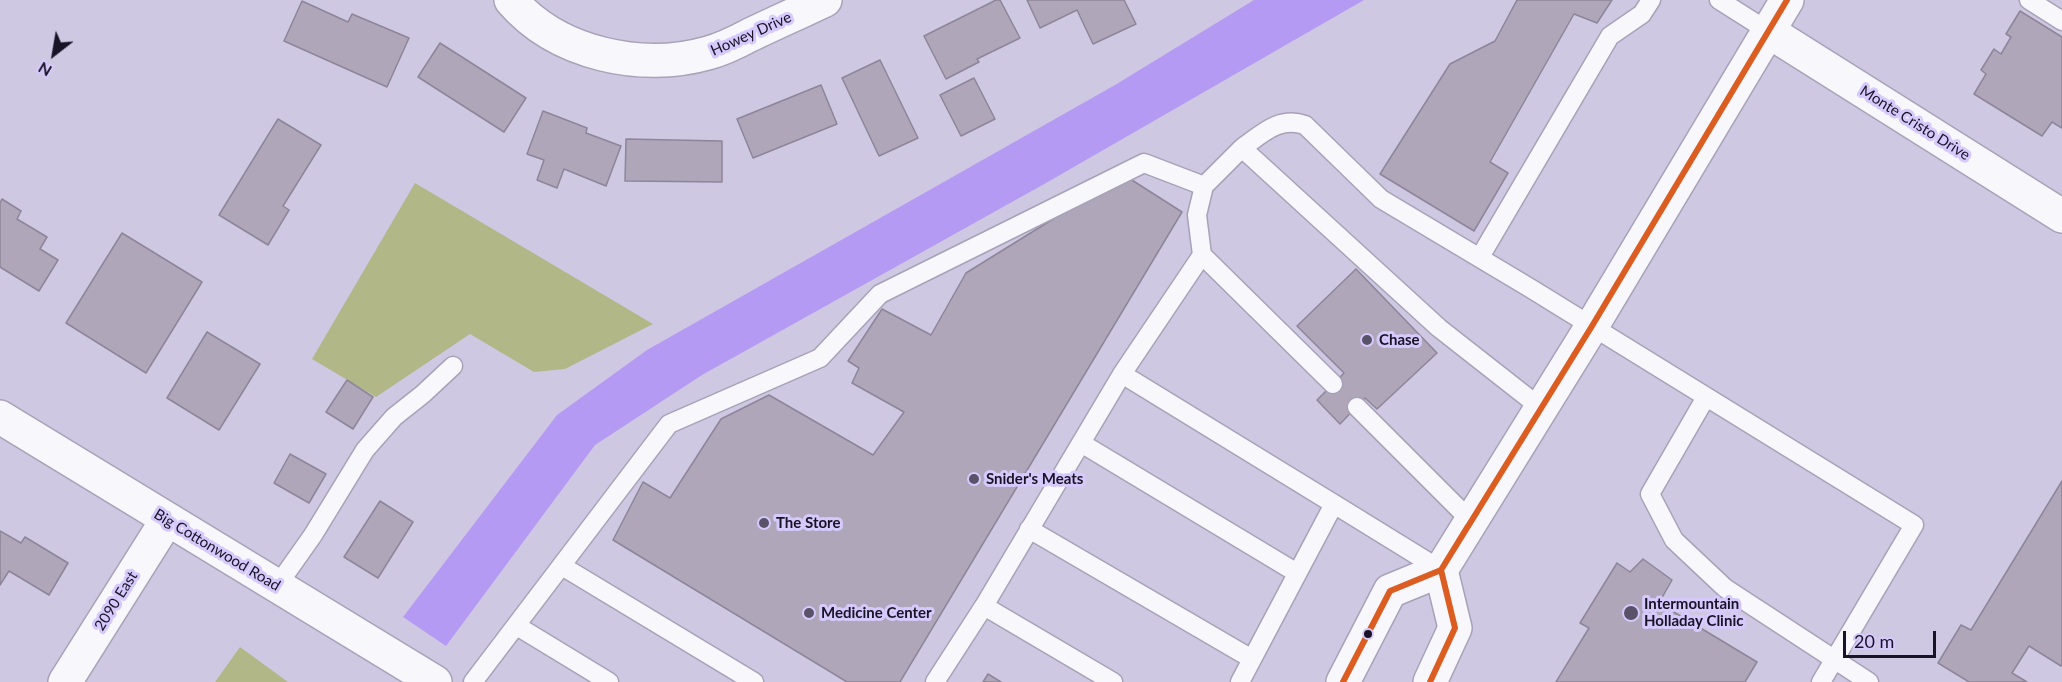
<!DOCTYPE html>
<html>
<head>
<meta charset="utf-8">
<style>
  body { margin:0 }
  #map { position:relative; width:2062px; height:682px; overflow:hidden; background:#cfc8e3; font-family:Lato,sans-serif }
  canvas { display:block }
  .north { position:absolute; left:24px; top:24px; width:60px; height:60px; -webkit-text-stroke:4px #d6c9fc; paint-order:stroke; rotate:211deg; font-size:16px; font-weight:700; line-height:24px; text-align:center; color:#191326 }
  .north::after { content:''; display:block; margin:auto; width:21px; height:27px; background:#191326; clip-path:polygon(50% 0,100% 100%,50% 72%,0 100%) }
  .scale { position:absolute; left:1843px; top:631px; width:93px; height:27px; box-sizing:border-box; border:3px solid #191326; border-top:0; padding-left:8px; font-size:18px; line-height:21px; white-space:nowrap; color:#191326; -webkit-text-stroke:4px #d6c9fc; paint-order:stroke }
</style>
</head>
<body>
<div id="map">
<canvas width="2062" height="682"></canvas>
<div class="north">N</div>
<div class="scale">20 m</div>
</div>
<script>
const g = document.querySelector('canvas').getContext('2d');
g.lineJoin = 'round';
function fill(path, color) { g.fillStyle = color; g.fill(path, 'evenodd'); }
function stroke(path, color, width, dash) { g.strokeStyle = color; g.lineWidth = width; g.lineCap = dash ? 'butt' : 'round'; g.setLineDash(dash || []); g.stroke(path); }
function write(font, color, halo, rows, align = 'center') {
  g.font = font + ' Lato,sans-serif'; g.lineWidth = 6; g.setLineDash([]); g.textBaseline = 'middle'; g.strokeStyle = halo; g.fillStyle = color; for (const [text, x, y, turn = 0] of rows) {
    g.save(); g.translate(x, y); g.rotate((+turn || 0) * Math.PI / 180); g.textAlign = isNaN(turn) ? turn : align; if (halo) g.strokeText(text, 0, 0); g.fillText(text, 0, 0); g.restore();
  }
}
const green = new Path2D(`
  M415 183 653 324 565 369 534 372 470 334 376 397 312 359Z
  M240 647 288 682H215Z`);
const water = new Path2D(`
  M1254 0H1364L1046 183 702 375 595 445 446 646 403 617 557 415 647 350 1115 85Z`);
const building = new Path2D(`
  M996 0H1000L1020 38 977 59 979 62 946 79 924 36Z
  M1027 0H1124L1136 24 1093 44 1077 10 1040 28Z
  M1517 0H1612L1597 23 1574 14 1490 162 1508 173 1474 231 1380 174 1450 64 1495 41Z
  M302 1 348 22 352 14 409 38 387 87 284 41Z
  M2020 11 2062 37V128L2052 122 2042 136 1974 94 1986 74 1981 70 1994 49 2001 54 2011 37 2006 34Z
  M440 43 526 98 504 132 418 77Z
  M880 60 918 138 879 156 842 78Z
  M974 78 995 119 961 136 940 95Z
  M821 85 837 124 753 158 737 119Z
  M543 111 587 128 586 133 621 146 606 186 564 169 557 188 537 180 544 160 527 154Z
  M278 119 321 145 283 206 289 210 268 245 219 215Z
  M626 139 722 141V182L625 181Z
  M1124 175 1182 212 900 682H847L613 540 643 482 670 498 721 419 769 395 873 455 904 412 852 383 859 368 848 361 882 309 931 335 966 273Z
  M2 199 21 211 17 219 47 237 40 249 58 260 39 291 0 267V203Z
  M122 233 202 282 146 373 66 323Z
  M1356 269 1437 353 1377 409 1365 398 1340 424 1317 400 1344 373 1297 326Z
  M207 332 260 364 219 430 167 398Z
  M347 380 373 397 353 429 326 412Z
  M290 454 326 474 309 503 274 483Z
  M2062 481V663L2061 666 2029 646 2012 673 2027 682H1969L1938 663 1961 625 1971 630Z
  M380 501 413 522 378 578 344 557Z
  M0 531 21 543 25 537 68 563 49 595 9 571 0 585Z
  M1643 559 1672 580 1659 603 1757 662 1745 682H1556L1589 628 1580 623 1617 563 1630 572Z
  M988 674 1001 682H983Z`);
const service = new Path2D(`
  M1719 0 1768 31
  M2029 0 2062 21
  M1242 148C1262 134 1279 116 1305 125L1381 199 1530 288 1914 525 1821 682
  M1202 255 1122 374 1334 504 1240 682
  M1480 257 1610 36 1642 14 1651 0
  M1333 384 1202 255 1197 215 1204 186 1242 148 1439 328 1541 408
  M1706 397 1650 494 1674 540 1725 588 1869 682
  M1357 407 1471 521
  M1081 443 1297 573
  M1334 504 1441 570
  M1029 529 1252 659
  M562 566 754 682
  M277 586 313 535 365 450 394 417 423 394 453 366
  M984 606 1122 374
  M517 626 609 682
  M473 682 669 424 820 358 880 294 1144 163 1204 186
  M935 682 984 606 1113 682`);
const minor = new Path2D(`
  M511 0C557 54 642 72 708 53 723 49 737 42 750 35 775 23 800 12 825 0
  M1768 31 2062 216
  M65 682 167 520`);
const secondary = new Path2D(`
  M0 417 435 682`);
const primary = new Path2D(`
  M1343 682 1390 591 1441 570 1592 326 1787 0
  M1430 682 1455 628 1441 570`);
const bus1 = new Path2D(`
  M1343 682 1390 591 1441 570 1592 326 1787 0
  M1430 682 1455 628 1441 570 1468 526`);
const markers = [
  [1367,340,6,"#595268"],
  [974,479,6,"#595268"],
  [764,523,6,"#595268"],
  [809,613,6,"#595268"],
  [1631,613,8,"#595268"],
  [1368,634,5,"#191326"]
];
const streetNames = [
  ["Howey Drive",751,34,-24],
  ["Monte Cristo Drive",1915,123,32],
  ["Big Cottonwood Road",217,550,31],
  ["2090 East",116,601,-58]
];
const poiNames = [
  ["Chase",1379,340],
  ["Snider's Meats",986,479],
  ["The Store",776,523],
  ["Intermountain",1644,604],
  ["Holladay Clinic",1644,621],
  ["Medicine Center",821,613]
];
fill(green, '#b2b788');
fill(water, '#b59af3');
fill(building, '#afa6ba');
stroke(building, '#8e8599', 1.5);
stroke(service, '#a7a2b8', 21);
stroke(minor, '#a7a2b8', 36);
stroke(secondary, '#a7a2b8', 36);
stroke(primary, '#a7a2b8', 36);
stroke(service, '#f8f7fb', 18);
stroke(minor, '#f8f7fb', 33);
stroke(secondary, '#f8f7fb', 33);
stroke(primary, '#f8f7fb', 33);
stroke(bus1, '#dc5d22', 6);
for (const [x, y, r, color] of markers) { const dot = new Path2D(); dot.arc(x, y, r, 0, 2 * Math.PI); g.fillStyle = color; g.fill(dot); stroke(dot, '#d6c9fc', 2); }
write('15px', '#191326', '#d6c9fc', streetNames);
write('bold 15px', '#191326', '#d6c9fc', poiNames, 'left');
</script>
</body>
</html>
